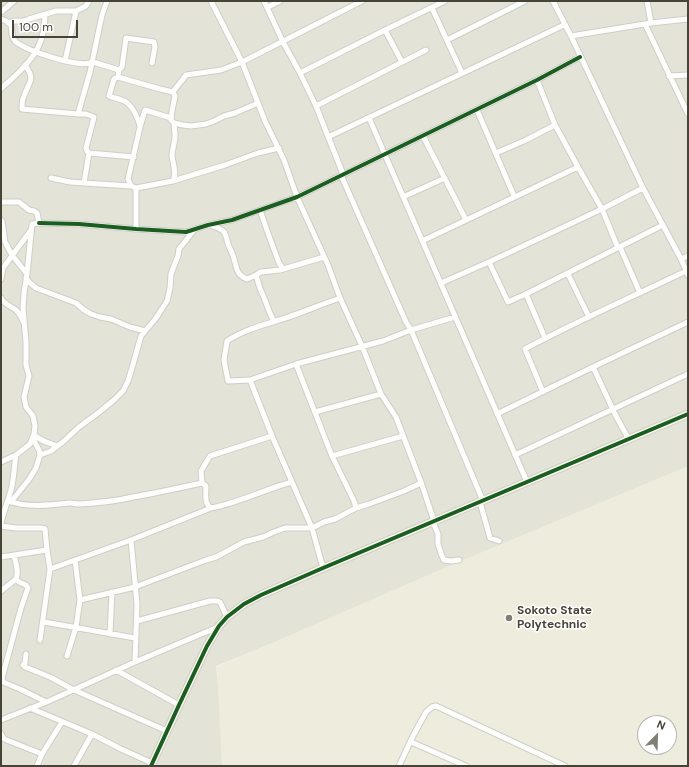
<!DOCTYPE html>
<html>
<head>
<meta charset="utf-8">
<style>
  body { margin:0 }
  #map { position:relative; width:689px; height:767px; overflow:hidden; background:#f0f0eb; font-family:"DM Sans",sans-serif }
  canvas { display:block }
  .frame { position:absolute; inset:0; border:2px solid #474437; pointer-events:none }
  .north { position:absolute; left:637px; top:715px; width:40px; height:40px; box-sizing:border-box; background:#fff; border:1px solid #b5b4af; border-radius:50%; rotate:23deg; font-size:11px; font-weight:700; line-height:16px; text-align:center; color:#474437 }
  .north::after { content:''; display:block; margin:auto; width:14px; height:18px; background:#828076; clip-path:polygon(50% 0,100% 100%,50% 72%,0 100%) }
  .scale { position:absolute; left:12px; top:20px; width:66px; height:18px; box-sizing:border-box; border:2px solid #474437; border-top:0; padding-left:5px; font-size:12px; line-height:14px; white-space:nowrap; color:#474437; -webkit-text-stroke:3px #fff; paint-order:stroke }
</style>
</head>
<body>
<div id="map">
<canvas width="689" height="767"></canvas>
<div class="frame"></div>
<div class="north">N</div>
<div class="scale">100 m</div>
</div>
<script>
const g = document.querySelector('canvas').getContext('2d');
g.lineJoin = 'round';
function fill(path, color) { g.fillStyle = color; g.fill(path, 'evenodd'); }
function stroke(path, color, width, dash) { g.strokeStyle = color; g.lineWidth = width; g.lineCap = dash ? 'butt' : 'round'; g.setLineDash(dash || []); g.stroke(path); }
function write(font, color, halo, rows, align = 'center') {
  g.font = font + ' "DM Sans",sans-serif'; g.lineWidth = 3; g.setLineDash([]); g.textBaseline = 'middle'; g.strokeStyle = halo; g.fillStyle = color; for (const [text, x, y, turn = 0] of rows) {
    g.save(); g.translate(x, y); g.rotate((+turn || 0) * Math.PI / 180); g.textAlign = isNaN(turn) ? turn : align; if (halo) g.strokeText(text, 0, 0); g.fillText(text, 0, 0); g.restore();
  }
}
const residential = new Path2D(`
  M1 1H688V467L342 615 216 666 218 686 225 766H1Z`);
const education = new Path2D(`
  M688 466V766H222L217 667 444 568ZM645 723H669V747H645Z`);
const street = new Path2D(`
  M211 1 242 62 265 121 284 160 297 197 328 265 340 298 362 346 381 394 396 417 422 485 434 521
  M264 1 283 42 300 73 316 106 343 174
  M553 1 571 36 643 188 681 259 688 275
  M647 1 651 23
  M268 7 280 1
  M432 8 462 73
  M1 12 14 1
  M1 19 6 21 11 25C12 31 11 38 16 42 28 51 80 69 93 62L119 70 118 77 160 89 173 92C177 86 182 81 186 75L221 70 242 62 362 1
  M8 23 15 21H24L29 19 56 11H76L86 6 89 1
  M645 24 688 114
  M385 30 402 62
  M571 36 651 23 688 19
  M447 40 525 1
  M65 61 76 11
  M25 65C36 80 29 81 24 96 22 100 22 105 22 109L78 114 90 72 102 15 107 1
  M119 70 122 67 126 38 154 42 155 47 152 63
  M300 73 385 30 445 1
  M669 76 688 75
  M118 77 114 79 109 96C114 98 121 99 126 102 133 107 138 118 140 126
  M537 80 555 125 578 167 602 209 618 248
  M1 89C5 84 10 81 15 76 35 57 45 42 45 14
  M173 92 175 96 172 111 171 120 174 123 183 125 191 126 206 124 214 121 224 116 235 113 258 103
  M316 106 426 50
  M477 110 514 196
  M78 114H86L94 117 86 148 87 151 89 153 134 157
  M369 118 527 482
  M423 136 466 220
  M328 137 564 25
  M89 153 84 183 131 186
  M496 153 526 140 555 125
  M341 175 406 322 411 330 483 501
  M51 178 70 182 84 183
  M173 181C177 173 173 164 172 156 172 149 175 143 175 136 175 132 174 127 174 123
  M136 188 131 186 128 179 140 127 145 110 171 118
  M403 197 445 178
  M1 202H19L29 210 34 211 37 213 39 223 32 224 27 274 24 293 23 308 26 342V365L29 376 24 397 26 407 33 416 35 426 34 434 30 444 16 455 1 462
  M260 210 269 236 279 263 283 269
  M1 220 2 221 5 242 12 255 27 274
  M39 223 79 224 136 229 186 232 208 225 232 220 297 197 537 80 580 57
  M210 225C215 227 220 228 224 232 226 235 227 240 228 244 230 249 233 254 234 259 237 268 236 275 247 279L256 275 261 272 280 270 324 257
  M136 229V188L173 181 225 165 258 153 279 148
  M422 241 578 167
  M620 247 640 293
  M681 259 688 256
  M489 262 508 302 526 294 545 338
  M568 274 589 317
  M256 275C258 284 261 292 265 300 268 308 270 315 274 321
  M26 278 30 283 36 288 76 303 84 310 91 314 100 317 111 319 130 327 145 331
  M1 279 3 268 31 230
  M441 283 489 262 602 209 643 188
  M526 294 663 225
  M1 298C4 305 12 306 17 311 20 314 22 319 24 323
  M296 364 332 456 354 501 356 508
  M593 367 615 414 629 440
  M250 380 296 364 383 341 411 330 455 317
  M543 392 525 349C577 321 632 297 686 271
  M315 412 381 394
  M497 414 593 367 688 322
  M34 435C42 442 48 442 57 446
  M272 436 210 456 201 471 202 483 206 486C206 494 204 504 211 508 239 503 265 489 292 482
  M33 439 39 450 40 455
  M515 455 688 374
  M332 456 403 436
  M9 501C26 508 52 505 70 503 73 503 76 504 79 504 97 503 116 501 133 497 156 493 179 488 202 483
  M11 502 30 478 36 468 40 455 51 451 64 441 79 427 98 413 114 400 123 391 128 381 132 368 141 336 156 318 167 301 170 288 171 274 174 266 178 256 179 249 195 229
  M480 502 490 538 499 541
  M433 522 438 534V544L442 556 444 560 451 561 459 560
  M1 524C3 512 8 502 11 490 14 479 14 467 16 455
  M1 526 16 528H41L45 529 47 550 50 569 40 640
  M131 540 137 604 135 662
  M1 557 47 550
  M323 568 312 528 272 436 250 380 228 381 224 360 227 341C242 331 259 326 276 321 297 315 319 305 340 298
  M50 569 131 540 211 508
  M16 579 19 582 26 585 28 588 21 608 2 678 3 682 22 690 46 702
  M1 591 16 579C19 572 16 563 14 556
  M80 600 135 587 206 560 216 557 244 542 263 537 274 532 285 528H312L324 522 335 519 356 508 369 504 404 491 421 483
  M137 621 210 601H217L220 602 227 617
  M44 622 135 638
  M110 634 112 592
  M26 654 25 663 23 665 25 667 50 677 74 690 167 731
  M67 656 76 627 80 600 75 560
  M116 670 179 705
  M30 708 92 734 121 749 152 763
  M1 720 49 701 135 662 218 627
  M1 734 4 739 42 754
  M411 742 466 766
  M37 766 42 754 62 722
  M74 766 92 734
  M399 766 412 738 426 712 432 707 436 706 565 766`);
const secondary = new Path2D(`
  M151 766 179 705 207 646 219 626 227 617 244 604 261 595 323 568 688 414`);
const cycleway = new Path2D(`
  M39 223 79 224 136 229 186 232 208 225 232 220 297 197 537 80 580 57
  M151 766 179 705 207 646 219 626 227 617 244 604 261 595 323 568 688 414`);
const markers = [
  [509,618,4,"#828076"]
];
const poiNames = [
  ["Sokoto State",517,611],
  ["Polytechnic",517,625]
];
fill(residential, '#e4e3d8');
fill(education, '#eeeddd');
stroke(street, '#cecec8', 7);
stroke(secondary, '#cfcfc2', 9);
stroke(street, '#fdfdfc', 5);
stroke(secondary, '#f6f6ef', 7);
stroke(cycleway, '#1b5e20', 4);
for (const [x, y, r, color] of markers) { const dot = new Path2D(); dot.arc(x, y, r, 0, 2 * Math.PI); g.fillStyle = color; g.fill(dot); stroke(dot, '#fff', 1.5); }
write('bold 12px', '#474437', '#fff', poiNames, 'left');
</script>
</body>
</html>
